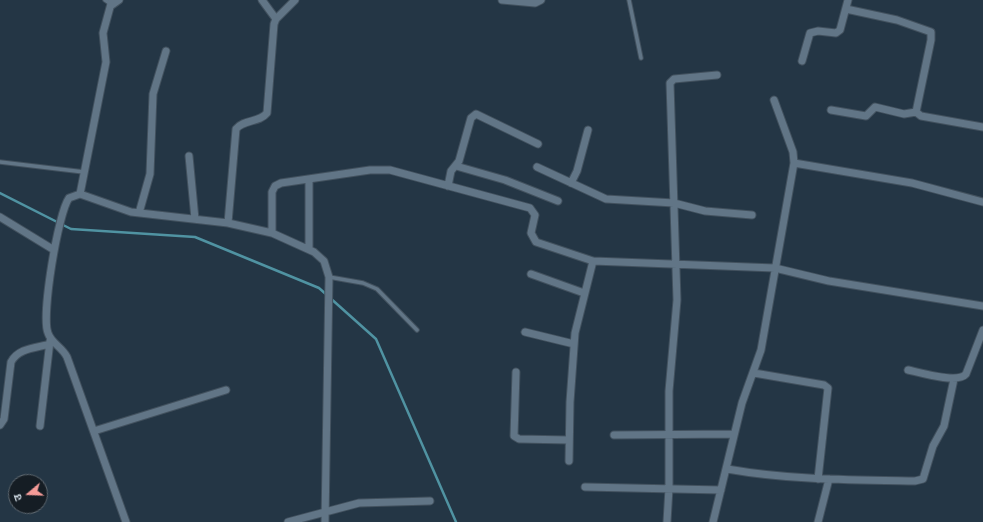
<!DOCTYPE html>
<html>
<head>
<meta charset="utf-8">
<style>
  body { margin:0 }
  #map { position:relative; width:983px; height:522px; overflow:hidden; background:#243645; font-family:"IBM Plex Sans","Noto Sans Devanagari",sans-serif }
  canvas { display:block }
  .north { position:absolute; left:8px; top:474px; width:40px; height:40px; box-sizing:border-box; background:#151d24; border:1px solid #5f6870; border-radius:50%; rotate:251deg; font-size:11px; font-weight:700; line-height:16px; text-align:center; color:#cdd8e1 }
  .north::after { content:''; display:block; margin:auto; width:14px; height:18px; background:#f59b98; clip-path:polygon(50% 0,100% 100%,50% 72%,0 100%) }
</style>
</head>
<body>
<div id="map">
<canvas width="983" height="522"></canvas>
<div class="north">उ</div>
</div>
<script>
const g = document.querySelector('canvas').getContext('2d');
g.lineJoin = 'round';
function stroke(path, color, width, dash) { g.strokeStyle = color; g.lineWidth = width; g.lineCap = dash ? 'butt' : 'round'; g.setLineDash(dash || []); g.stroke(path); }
const stream = new Path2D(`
  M0 193 71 229 195 237 319 288 376 339 456 522`);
const service = new Path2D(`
  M105 0 111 4
  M629 0 641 58
  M0 162 84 172
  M329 277 363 283 377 289 417 330`);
const minor = new Path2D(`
  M262 0 276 19
  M502 0 535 3 541 0
  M112 5 119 0
  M846 9 897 20 931 32V40L916 112 921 116 983 127
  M802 61 810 33 818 31 836 33 840 30 848 0
  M831 110 866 116 875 107 904 114 916 112
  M189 156 195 219
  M794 163 912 183 983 202
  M456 166 505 180 558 201
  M537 167 606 199 674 203 705 211 752 215
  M571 183 577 171 588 130
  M448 186 451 171 459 161 471 118 476 114 538 144
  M80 194 106 62 103 33 112 0
  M139 213 150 174 153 94 166 51
  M0 217 54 250
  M228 223 236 129C244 119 259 123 267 113L274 24 276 19 295 0
  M272 233V192L275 186 281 183 370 170H390L530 208 535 215 531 233 536 242 593 261 775 268 829 281 983 306
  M309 249V179
  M531 274 584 293
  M525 332 574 344
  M908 370C921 373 958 384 966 374L983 330
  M516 372 514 436 519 439 569 440
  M754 373 824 385 828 388 818 479
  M0 425 4 419 11 362C18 348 36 348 50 344
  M40 426 50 341
  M94 431 226 390
  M614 435 734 434
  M569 461 570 402 575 333 593 261
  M727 469C789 480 852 480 915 481L923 479 933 446 944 426 954 379
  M585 487 721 490
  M126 522 67 357C62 347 51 343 48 333 41 316 58 213 69 198L80 194 131 212 228 223 272 233 314 252 324 261 329 277 325 522
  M288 522 359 503 430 501
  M667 522 669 488V391L677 300 670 83 674 79 717 75
  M713 522 742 403 761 350 794 163 793 152 774 100
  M818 522 829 479`);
stroke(stream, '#5093a2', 2.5);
stroke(service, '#42515e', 5.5);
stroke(minor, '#42515e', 9);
stroke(service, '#617586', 3.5);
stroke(minor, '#617586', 7);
</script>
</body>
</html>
